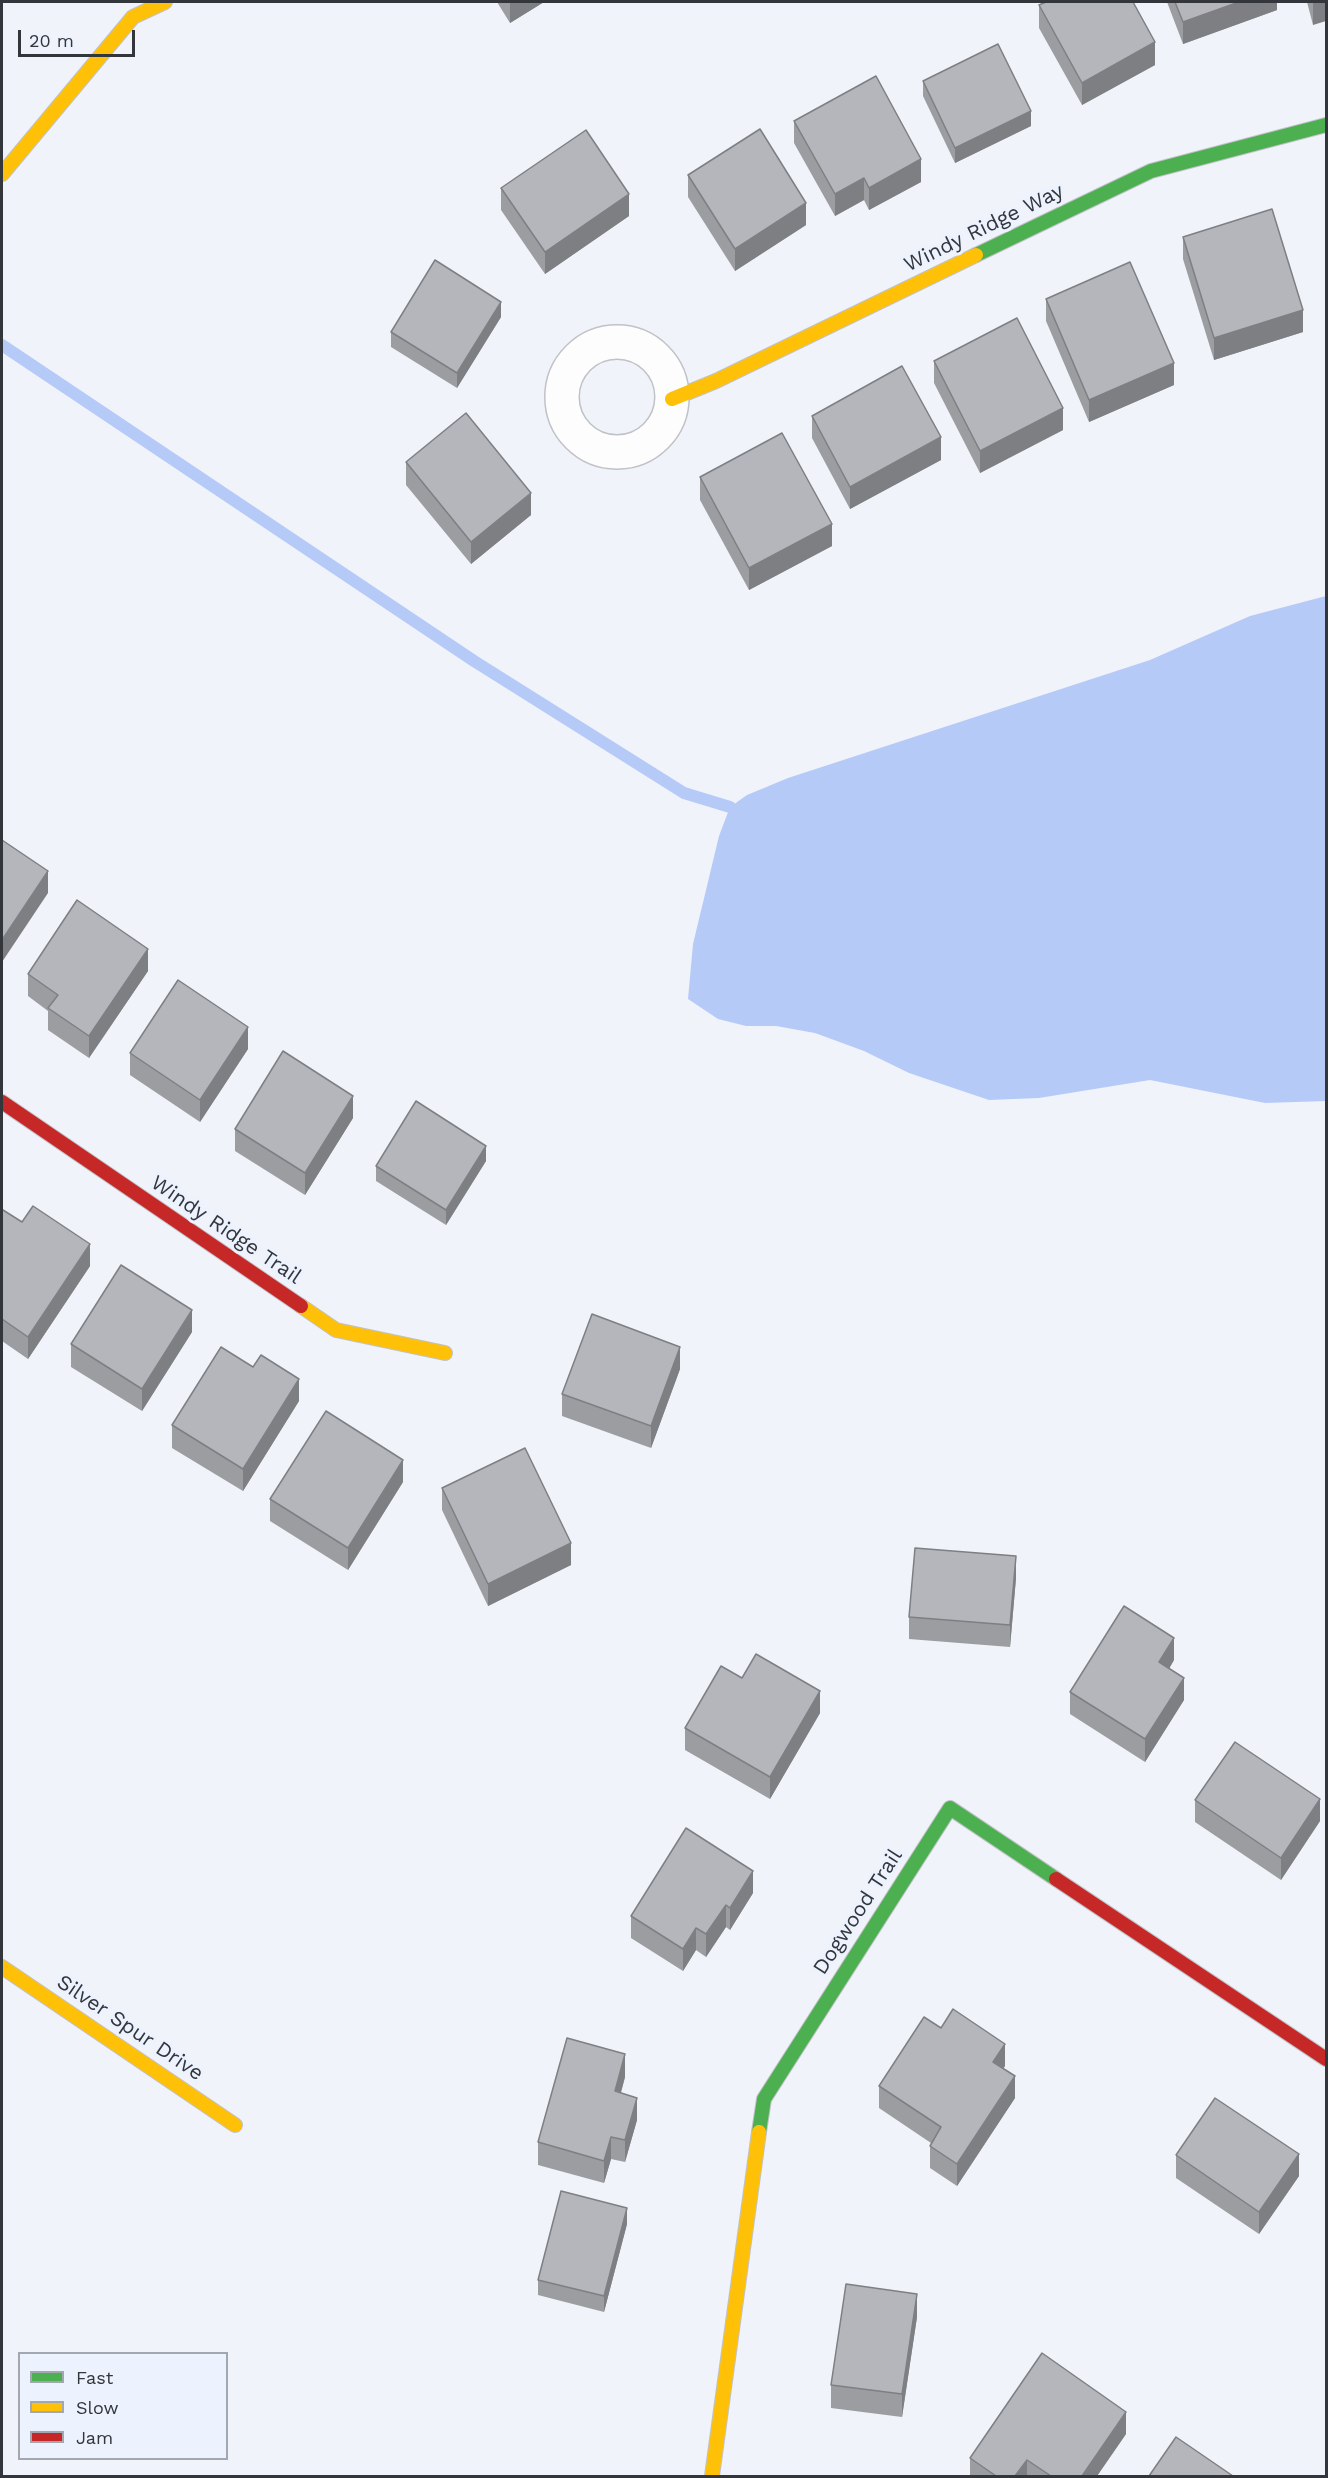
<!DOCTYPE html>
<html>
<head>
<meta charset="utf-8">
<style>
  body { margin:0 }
  #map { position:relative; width:1328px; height:2478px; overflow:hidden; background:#f0f3fa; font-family:"Work Sans",sans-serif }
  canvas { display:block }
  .frame { position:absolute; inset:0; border:3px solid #33363a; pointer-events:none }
  .legend { position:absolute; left:18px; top:2352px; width:210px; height:108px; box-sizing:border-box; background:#ecf2fe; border:2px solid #a2a7b0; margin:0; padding:8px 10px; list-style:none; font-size:18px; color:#33363a }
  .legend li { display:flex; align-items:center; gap:12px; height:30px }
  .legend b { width:30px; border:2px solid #a2a7b0 }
  .scale { position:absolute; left:18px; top:30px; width:117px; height:27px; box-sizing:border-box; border:3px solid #33363a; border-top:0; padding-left:8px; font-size:18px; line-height:21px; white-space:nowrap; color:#33363a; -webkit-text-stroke:4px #ecf2fe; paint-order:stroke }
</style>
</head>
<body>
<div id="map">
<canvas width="1328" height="2478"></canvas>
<div class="frame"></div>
<ul class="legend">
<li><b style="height:8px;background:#4caf50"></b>Fast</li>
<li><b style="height:8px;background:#ffc107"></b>Slow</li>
<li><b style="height:8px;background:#c62828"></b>Jam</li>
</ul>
<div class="scale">20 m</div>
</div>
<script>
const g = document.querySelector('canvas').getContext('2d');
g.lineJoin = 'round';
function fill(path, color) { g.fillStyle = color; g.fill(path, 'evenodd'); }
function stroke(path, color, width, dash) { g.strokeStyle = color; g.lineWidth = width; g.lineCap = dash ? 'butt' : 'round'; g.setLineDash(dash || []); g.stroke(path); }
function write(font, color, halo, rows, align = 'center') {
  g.font = font + ' "Work Sans",sans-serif'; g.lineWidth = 6; g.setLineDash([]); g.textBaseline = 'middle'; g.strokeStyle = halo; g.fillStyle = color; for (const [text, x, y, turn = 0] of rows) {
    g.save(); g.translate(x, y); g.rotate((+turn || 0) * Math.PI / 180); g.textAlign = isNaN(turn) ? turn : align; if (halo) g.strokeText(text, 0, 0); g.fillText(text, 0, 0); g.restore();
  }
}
const water = new Path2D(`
  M1326 596V1101L1265 1103 1150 1080 1039 1098 989 1100 909 1073 864 1051 815 1033 776 1026H746L718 1019 688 999 693 944 719 836 730 807 747 795 788 778 1150 660 1250 616Z`);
const stream = new Path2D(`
  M2 345 474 661 684 793 730 807`);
const street = new Path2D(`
  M562 397a55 55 0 1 1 110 0a55 55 0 1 1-110 0Z`);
const fast = new Path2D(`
  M976 255 1151 171 1326 125
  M759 2132 764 2099 950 1808 1056 1879`);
const slow = new Path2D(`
  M2 174 133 17 165 2
  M672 399 716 381 976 255
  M301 1306 336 1330 445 1353
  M2 1967 235 2125
  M712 2476 759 2132`);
const jam = new Path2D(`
  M2 1102 301 1306
  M1056 1879 1326 2059`);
const wall = new Path2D(`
  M497 2H544L510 23Z
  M1167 2H1277V10L1183 44Z
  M1307 2H1326L1313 25Z
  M1039 5 1155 65 1082 105 1039 28Z
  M923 81 1031 126 955 163 923 96Z
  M794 121 921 182 869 210 864 200 835 216 794 143Z
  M688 175 806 225 735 271 688 197Z
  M501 188 629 216 545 274 501 210Z
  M1183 237 1303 332 1214 360 1183 259Z
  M1046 299 1174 385 1089 422 1046 321Z
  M501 317 457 388 391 347V332Z
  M934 361 1063 430 980 473 934 383Z
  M812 416 941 460 850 509 812 438Z
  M406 462 531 515 471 564 406 485Z
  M700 477 832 546 749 590 700 500Z
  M148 971 89 1058 48 1030V1011L28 996V974Z
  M248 1049 200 1122 130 1075V1053Z
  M353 1118 305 1195 235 1151V1129Z
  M486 1161 446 1225 376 1181V1166Z
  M2 1211 90 1266 28 1359 2 1341Z
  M192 1332 142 1411 71 1367V1344Z
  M680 1369 651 1448 562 1416V1394Z
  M299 1401 243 1491 172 1448V1425Z
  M403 1482 348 1570 270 1521V1499Z
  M442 1488 571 1565 488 1606 442 1510Z
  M1016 1578 1010 1647 909 1639V1617Z
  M1174 1660 1169 1669 1184 1700 1145 1762 1070 1714V1692Z
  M742 1678 820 1713 770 1799 685 1750V1728Z
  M1195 1800 1320 1821 1281 1880 1195 1822Z
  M753 1893 730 1930 726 1927 706 1957 696 1950 683 1971 631 1938V1916Z
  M941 2028 1005 2066 1003 2068 1015 2098 957 2186 930 2168V2146L931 2143 879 2108V2086Z
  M625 2077 621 2093 637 2120 625 2162 611 2159 604 2183 538 2165V2142Z
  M1176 2155 1299 2176 1259 2234 1176 2178Z
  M627 2224 604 2312 538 2295V2280Z
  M917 2317 902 2417 831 2408V2385Z
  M1126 2434 1097 2476H970V2458Z`);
const shadedWall = new Path2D(`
  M510 2H544L510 23Z
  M1239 2H1277V10L1183 44V22Z
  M1318 2H1326V21L1313 25V3Z
  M1155 42V65L1082 105V83Z
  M1031 111V126L955 163V148Z
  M921 159V182L869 210V188Z
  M864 178V200L835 216V194Z
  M629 194V216L545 274V252Z
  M806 203V225L735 271V249Z
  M501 302V317L457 388V373Z
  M1303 310V332L1214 360V338Z
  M1174 363V385L1089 422V400Z
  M1063 408V430L980 473V451Z
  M941 437V460L850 509V487Z
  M531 493V515L471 564V542Z
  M832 524V546L749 590V568Z
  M48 871V893L2 962V940Z
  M148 949V971L89 1058V1036Z
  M248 1027V1049L200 1122V1100Z
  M353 1096V1118L305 1195V1173Z
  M486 1146V1161L446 1225V1210Z
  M90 1244V1266L28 1359V1337Z
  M192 1310V1332L142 1411V1389Z
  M680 1347V1369L651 1448V1426Z
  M299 1379V1401L243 1491V1469Z
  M403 1460V1482L348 1570V1548Z
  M571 1543V1565L488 1606V1584Z
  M1016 1556V1578L1010 1647V1625Z
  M1174 1638V1660L1159 1685V1662Z
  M1184 1678V1700L1145 1762V1739Z
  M820 1691V1713L770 1799V1777Z
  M1320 1799V1821L1281 1880V1858Z
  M753 1871V1893L730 1930V1908Z
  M726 1905V1927L706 1957V1934Z
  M696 1928V1950L683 1971V1949Z
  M1005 2044V2066L993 2084V2062Z
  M625 2054V2077L615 2113V2091Z
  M1015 2076V2098L957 2186V2164Z
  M637 2098V2120L625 2162V2140Z
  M611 2137V2159L604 2183V2161Z
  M1299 2154V2176L1259 2234V2212Z
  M627 2208V2224L604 2312V2296Z
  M917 2294V2317L902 2417V2394Z
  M1126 2412V2434L1097 2476H1082Z
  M1027 2460V2476H1015Z`);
const building = new Path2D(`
  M1046 2H1133L1155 42 1082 83 1039 5Z
  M1175 2H1239L1183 22Z
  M998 44 1031 111 955 148 923 81Z
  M876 76 921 159 869 188 864 178 835 194 794 121Z
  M760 129 806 203 735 249 688 175Z
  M586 130 629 194 545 252 501 188Z
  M1272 209 1303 310 1214 338 1183 237Z
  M435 260 501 302 457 373 391 332Z
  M1130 262 1174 363 1089 400 1046 299Z
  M1017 318 1063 408 980 451 934 361Z
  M902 366 941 437 850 487 812 416Z
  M466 413 531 493 471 542 406 462Z
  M782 433 832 524 749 568 700 477Z
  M2 840 48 871 2 940Z
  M77 900 148 949 89 1036 48 1008 58 995 28 974Z
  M178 980 248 1027 200 1100 130 1053Z
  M283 1051 353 1096 305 1173 235 1129Z
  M416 1101 486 1146 446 1210 376 1166Z
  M33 1206 90 1244 28 1337 2 1319V1211L3 1210 22 1222Z
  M121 1265 192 1310 142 1389 71 1344Z
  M592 1314 680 1347 651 1426 562 1394Z
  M221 1347 253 1367 261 1355 299 1379 243 1469 172 1425Z
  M326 1411 403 1460 348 1548 270 1499Z
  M525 1448 571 1543 488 1584 442 1488Z
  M915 1548 1016 1556 1010 1625 909 1617Z
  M1124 1606 1174 1638 1159 1662 1184 1678 1145 1739 1070 1692Z
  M756 1654 820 1691 770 1777 685 1728 721 1666 742 1678Z
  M1235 1742 1320 1799 1281 1858 1195 1800Z
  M686 1828 753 1871 730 1908 726 1905 706 1934 696 1928 683 1949 631 1916Z
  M953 2009 1005 2044 993 2062 1015 2076 957 2164 930 2146 941 2127 879 2086 924 2017 941 2028Z
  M567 2038 625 2054 615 2091 637 2098 625 2140 611 2137 604 2161 538 2142Z
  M1215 2098 1299 2154 1259 2212 1176 2155Z
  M561 2191 627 2208 604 2296 538 2280Z
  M846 2284 917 2294 902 2394 831 2385Z
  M1042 2353 1126 2412 1082 2476H1051L1027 2460 1015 2476H996L970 2458Z
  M1176 2437 1233 2476H1149Z`);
const streetNames = [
  ["Windy Ridge Way",984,228,-26],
  ["Windy Ridge Trail",226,1230,34],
  ["Dogwood Trail",858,1912,-57],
  ["Silver Spur Drive",130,2028,34]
];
fill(water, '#b6caf8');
stroke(stream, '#b6caf8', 12);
stroke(street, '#c0c2c7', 36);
stroke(fast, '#c0c2c7', 16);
stroke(slow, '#c0c2c7', 16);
stroke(jam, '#c0c2c7', 16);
stroke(street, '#fdfdfe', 33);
stroke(fast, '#4caf50', 14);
stroke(slow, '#ffc107', 14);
stroke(jam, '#c62828', 14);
fill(wall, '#9b9da1');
fill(shadedWall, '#7e7f83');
fill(building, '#b4b6bb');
stroke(building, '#7e7f83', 1.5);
write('21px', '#33363a', '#ecf2fe', streetNames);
</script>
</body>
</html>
